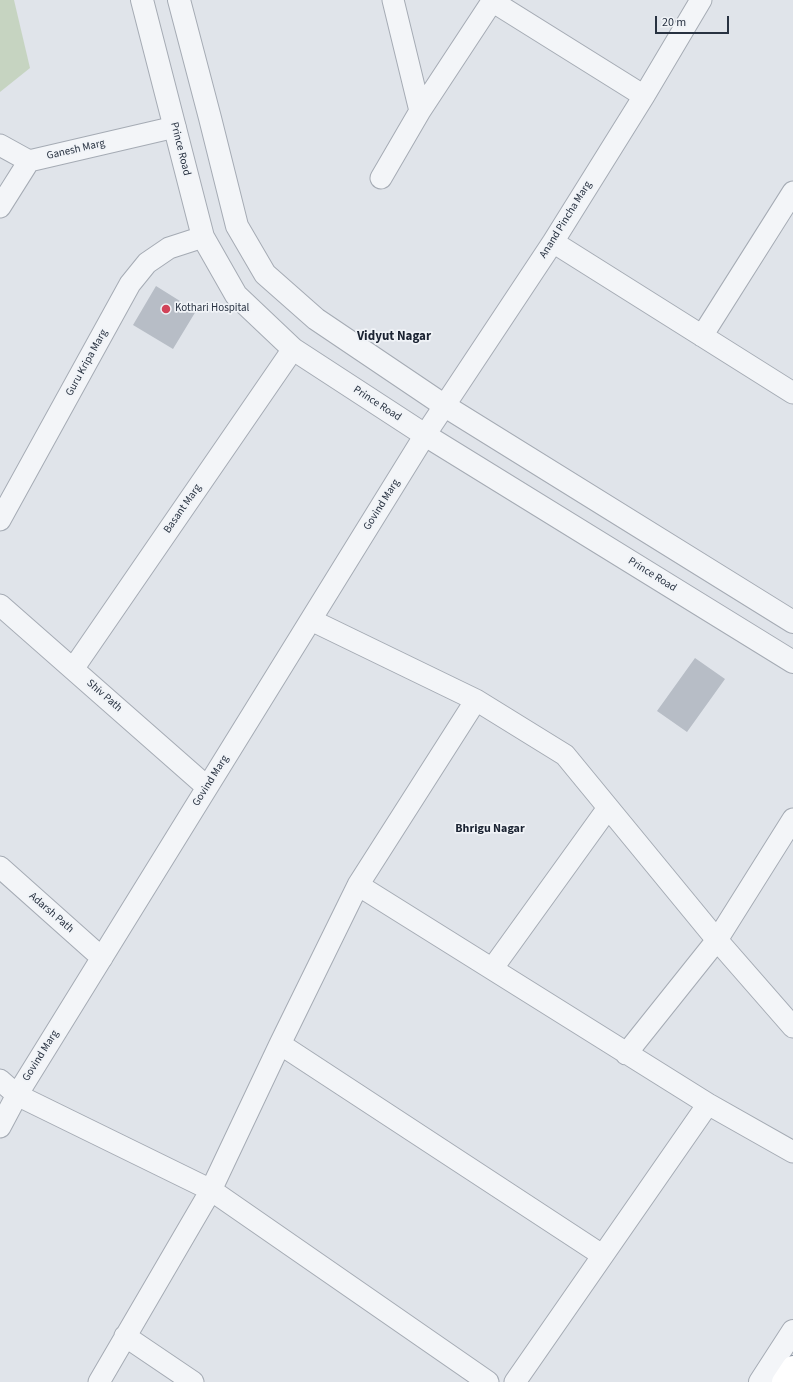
<!DOCTYPE html>
<html>
<head>
<meta charset="utf-8">
<style>
  body { margin:0 }
  #map { position:relative; width:793px; height:1382px; overflow:hidden; background:#e0e4ea; font-family:"Source Sans 3",sans-serif }
  canvas { display:block }
  .scale { position:absolute; left:655px; top:16px; width:74px; height:18px; box-sizing:border-box; border:2px solid #283241; border-top:0; padding-left:5px; font-size:12px; line-height:14px; white-space:nowrap; color:#283241; -webkit-text-stroke:3px #f0f3f7; paint-order:stroke }
</style>
</head>
<body>
<div id="map">
<canvas width="793" height="1382"></canvas>
<div class="scale">20 m</div>
</div>
<script>
const g = document.querySelector('canvas').getContext('2d');
g.lineJoin = 'round';
function fill(path, color) { g.fillStyle = color; g.fill(path, 'evenodd'); }
function stroke(path, color, width, dash) { g.strokeStyle = color; g.lineWidth = width; g.lineCap = dash ? 'butt' : 'round'; g.setLineDash(dash || []); g.stroke(path); }
function write(font, color, halo, rows, align = 'center') {
  g.font = font + ' "Source Sans 3",sans-serif'; g.lineWidth = 3.5; g.setLineDash([]); g.textBaseline = 'middle'; g.strokeStyle = halo; g.fillStyle = color; for (const [text, x, y, turn = 0] of rows) {
    g.save(); g.translate(x, y); g.rotate((+turn || 0) * Math.PI / 180); g.textAlign = isNaN(turn) ? turn : align; if (halo) g.strokeText(text, 0, 0); g.fillText(text, 0, 0); g.restore();
  }
}
const green = new Path2D(`
  M0 0H14L30 68 0 92Z`);
const building = new Path2D(`
  M156 286 196 311 173 349 133 325Z
  M695 658 725 679 687 732 657 711Z`);
const minor = new Path2D(`
  M393 0 420 111
  M492 1 644 96
  M0 145 29 161
  M381 178 420 111 493 0
  M0 207 29 161 175 127
  M553 242 793 393
  M702 336 793 192
  M0 520 130 284 147 263 169 248 203 237
  M0 605 207 787
  M311 620 476 700 565 755 717 940 793 1027
  M73 669 293 349
  M0 867 102 958
  M358 885 708 1104 793 1152
  M492 969 608 808
  M280 1044 602 1255
  M626 1054 717 940 793 819
  M0 1080 17 1095 211 1190 488 1382
  M0 1127 17 1095 425 435 553 242 644 96 701 0
  M125 1336 193 1382
  M99 1382 211 1190 280 1044 358 885 476 700
  M515 1382 708 1104`);
const tertiary = new Path2D(`
  M142 0 203 237 236 295 293 349 425 435 793 662
  M179 0 210 118 237 226 265 274 316 319 445 406 793 622
  M760 1382 793 1331`);
const trunk = new Path2D(`
  M783 1382 793 1367`);
const markers = [
  [166,309,5,"#d14359"]
];
const streetNames = [
  ["Prince Road",180,149,76],
  ["Ganesh Marg",76,150,-13],
  ["Anand Pincha Marg",566,220,-58],
  ["Guru Kripa Marg",87,363,-61],
  ["Prince Road",377,404,33],
  ["Govind Marg",382,505,-58],
  ["Basant Marg",183,509,-55],
  ["Prince Road",652,575,32],
  ["Shiv Path",104,696,41],
  ["Govind Marg",211,781,-58],
  ["Adarsh Path",51,913,41],
  ["Govind Marg",41,1056,-58]
];
const poiNames = [
  ["Kothari Hospital",175,309]
];
const neighbourhoodNames = [
  ["Bhrigu Nagar",490,829]
];
const quarterNames = [
  ["Vidyut Nagar",394,337]
];
fill(green, '#c6d4c1');
fill(building, '#b7bdc6');
stroke(minor, '#a5abb4', 23);
stroke(tertiary, '#a5abb4', 24);
stroke(trunk, '#8791a0', 24);
stroke(minor, '#f3f5f8', 21);
stroke(tertiary, '#f3f5f8', 22);
stroke(trunk, '#fff', 22);
for (const [x, y, r, color] of markers) { const dot = new Path2D(); dot.arc(x, y, r, 0, 2 * Math.PI); g.fillStyle = color; g.fill(dot); stroke(dot, '#f0f3f7', 1.5); }
write('11px', '#283241', '#f0f3f7', streetNames);
write('11px', '#283241', '#f0f3f7', poiNames, 'left');
write('bold 12px', '#1b2332', '#f0f3f7', neighbourhoodNames);
write('bold 13px', '#1b2332', '#f0f3f7', quarterNames);
</script>
</body>
</html>
